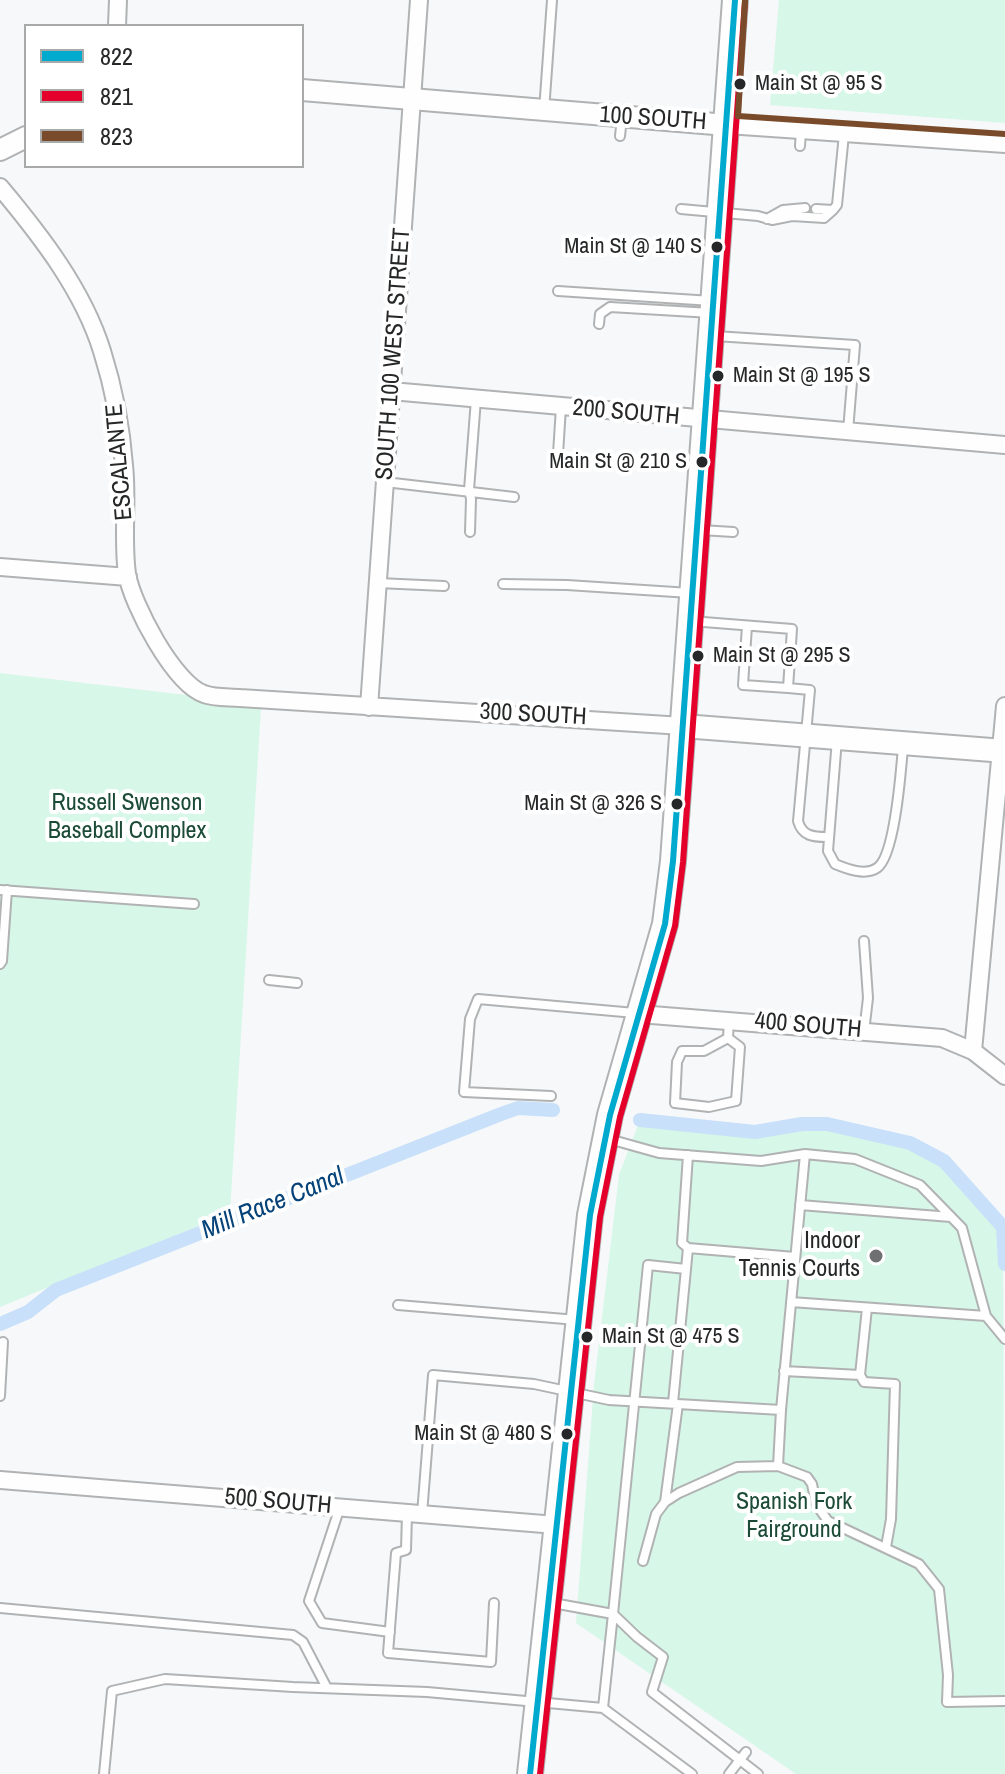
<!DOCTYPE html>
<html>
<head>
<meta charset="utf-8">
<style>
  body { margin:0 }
  #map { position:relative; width:1005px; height:1774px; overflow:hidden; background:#f6f8fa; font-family:"Archivo Narrow",sans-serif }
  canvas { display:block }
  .legend { position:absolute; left:24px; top:24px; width:280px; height:144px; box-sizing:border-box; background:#fff; border:2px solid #a8a9a9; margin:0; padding:10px 14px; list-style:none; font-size:24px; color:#262728 }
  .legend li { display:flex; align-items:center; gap:16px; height:40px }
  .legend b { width:40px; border:2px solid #a8a9a9 }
</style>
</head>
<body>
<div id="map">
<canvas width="1005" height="1774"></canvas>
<ul class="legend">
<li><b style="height:10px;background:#00a9ce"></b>822</li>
<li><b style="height:10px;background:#e4002b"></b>821</li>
<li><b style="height:10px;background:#7a4b2a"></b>823</li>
</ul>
</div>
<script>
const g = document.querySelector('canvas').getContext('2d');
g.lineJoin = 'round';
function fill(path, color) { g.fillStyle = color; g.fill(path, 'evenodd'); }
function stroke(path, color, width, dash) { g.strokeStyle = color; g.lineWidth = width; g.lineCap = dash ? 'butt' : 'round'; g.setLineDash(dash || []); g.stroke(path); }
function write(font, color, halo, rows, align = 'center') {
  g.font = font + ' "Archivo Narrow",sans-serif'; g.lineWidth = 8; g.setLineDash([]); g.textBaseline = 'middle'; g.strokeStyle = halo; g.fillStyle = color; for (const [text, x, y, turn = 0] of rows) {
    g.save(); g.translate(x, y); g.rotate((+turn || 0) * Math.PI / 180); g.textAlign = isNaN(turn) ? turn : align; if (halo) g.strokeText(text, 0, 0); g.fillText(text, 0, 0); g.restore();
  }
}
const green = new Path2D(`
  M779 0H1005V123L770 105Z
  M0 673 186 695 195 701 261 708 230 1213 0 1307Z
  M640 1120 755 1132 802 1124H827L910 1143 944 1161 1003 1227 1005 1774H796L576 1623 594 1385 619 1175Z`);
const canal = new Path2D(`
  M640 1120 755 1132 802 1124H827L910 1143 944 1161 1003 1227 1005 1264
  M0 1324 28 1312 56 1290 501 1114 518 1108 553 1110`);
const service = new Path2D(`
  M544 111 552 0
  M620 136 622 118
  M800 146 801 130
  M681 209 758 216 772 220 792 216 824 218 833 210
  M816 209 833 210 837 205 844 134
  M767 219 783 210 805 208
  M558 291 712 301
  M599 324 600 314 610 307 711 313
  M715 336 855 345 848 431
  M558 454 561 407
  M385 482 514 497
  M701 530 733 532
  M470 532 471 499 469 490 476 399
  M378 583 444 586
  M503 584 567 585 690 593
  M691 621 792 629 788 688 810 690 798 821C802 836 813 837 827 837
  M747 626 743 685 788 688
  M837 739 828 851 835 864C847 869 865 876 877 868 895 856 901 770 903 747
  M0 890 194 904
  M864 941 868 998 864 1032
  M0 964 2 961 7 890
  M269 980 297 983
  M728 1038 740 1047 736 1101 709 1107 675 1103 677 1062 682 1051H704L728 1038 729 1020
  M551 1096 464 1092 470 1019 478 999 635 1013
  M609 1139 659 1153 761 1161 805 1154 855 1159 920 1185 962 1228 986 1316 1005 1339
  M688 1155 682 1243 688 1248
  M800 1205 951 1217
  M686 1269 688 1248 795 1257
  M791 1302 986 1316
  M398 1305 577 1320
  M784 1371 860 1375 867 1308
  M860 1375 864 1382 895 1384 891 1519 886 1547
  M0 1396 3 1342
  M678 1404 665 1502 679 1493 737 1467 778 1466 807 1477 812 1484 816 1504 828 1521 919 1564 939 1589 948 1675 947 1702 1005 1701
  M778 1466 781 1410 805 1154
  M340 1507 309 1601 322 1623 390 1632
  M407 1514 406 1550 396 1553 388 1653 491 1662 494 1603
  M422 1514 433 1375 534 1384 609 1400 781 1410
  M643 1561 656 1514 665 1502
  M553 1603 613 1614 648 1265 686 1269 673 1403
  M0 1608 293 1635 303 1642 327 1688
  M613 1614 637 1637 663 1657 652 1692 758 1774
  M603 1708 613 1614
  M104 1774 112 1691 165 1679 293 1687 427 1692 603 1708 692 1774
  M729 1774 746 1752`);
const minor = new Path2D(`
  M117 26 118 0
  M727 125 1005 144
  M0 187C41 236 83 290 102 351 114 389 121 426 124 465 128 501 122 538 127 574 132 604 174 684 204 694 214 698 229 697 240 698L683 726
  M391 391 1005 445
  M0 567 128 577
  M369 707 419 0
  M639 1014 942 1038 973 1051 1005 1076
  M973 1051 1005 706
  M0 1480 556 1525`);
const tertiary = new Path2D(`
  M302 90 727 125
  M0 150 26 137`);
const secondary = new Path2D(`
  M683 726 1005 751`);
const primary = new Path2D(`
  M530 1774 590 1215 610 1115 665 924 673 861 735 0`);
const bus1 = new Path2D(`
  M530 1774 590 1215 610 1115 665 924 673 861 735 0`);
const bus2 = new Path2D(`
  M540 1774 600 1217 620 1117 675 926 683 862 745 1`);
const bus3 = new Path2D(`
  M745 1 738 116 1005 134`);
const markers = [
  [740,84,7,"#262728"],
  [717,247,7,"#262728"],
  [718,376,7,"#262728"],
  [702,462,7,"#262728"],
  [698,656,7,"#262728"],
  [677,804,7,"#262728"],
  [876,1256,8,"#6f7072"],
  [587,1337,7,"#262728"],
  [567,1434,7,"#262728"]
];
const busNames = [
  ["Main St @ 95 S",755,84],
  ["Main St @ 140 S",702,247,"right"],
  ["Main St @ 195 S",733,376],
  ["Main St @ 210 S",687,462,"right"],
  ["Main St @ 295 S",713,656],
  ["Main St @ 326 S",662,804,"right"],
  ["Main St @ 475 S",602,1337],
  ["Main St @ 480 S",552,1434,"right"]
];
const streetNames = [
  ["100 SOUTH",653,119,4],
  ["SOUTH 100 WEST STREET",394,354,-86],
  ["200 SOUTH",626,413,5],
  ["ESCALANTE",120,462,-95],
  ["300 SOUTH",533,715,3],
  ["400 SOUTH",808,1026,5],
  ["500 SOUTH",278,1502,5]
];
const parkNames = [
  ["Russell Swenson",127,804],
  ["Baseball Complex",127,832],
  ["Spanish Fork",794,1503],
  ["Fairground",794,1531]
];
const poiNames = [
  ["Indoor",860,1242],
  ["Tennis Courts",860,1270]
];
const waterNames = [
  ["Mill Race Canal",273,1204,-22]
];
fill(green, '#d7f7e8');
stroke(canal, '#c8e0f9', 14);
stroke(service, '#b0b2b3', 12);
stroke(minor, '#b0b2b3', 20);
stroke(tertiary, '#b0b2b3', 24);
stroke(secondary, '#b0b2b3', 26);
stroke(primary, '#b0b2b3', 28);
stroke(service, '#fefefe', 8);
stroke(minor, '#fefefe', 16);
stroke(tertiary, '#fefefe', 20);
stroke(secondary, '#fefefe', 22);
stroke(primary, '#fefefe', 24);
stroke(bus1, '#00a9ce', 6);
stroke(bus2, '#e4002b', 6);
stroke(bus3, '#7a4b2a', 6);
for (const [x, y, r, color] of markers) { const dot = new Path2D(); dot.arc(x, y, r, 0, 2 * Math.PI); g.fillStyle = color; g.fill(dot); stroke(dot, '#fff', 3); }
write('22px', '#262728', '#fff', busNames, 'left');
write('24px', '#262728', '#fff', streetNames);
write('24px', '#1b4b36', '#fff', parkNames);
write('24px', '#262728', '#fff', poiNames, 'right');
write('italic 26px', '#064378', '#fff', waterNames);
</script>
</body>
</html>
